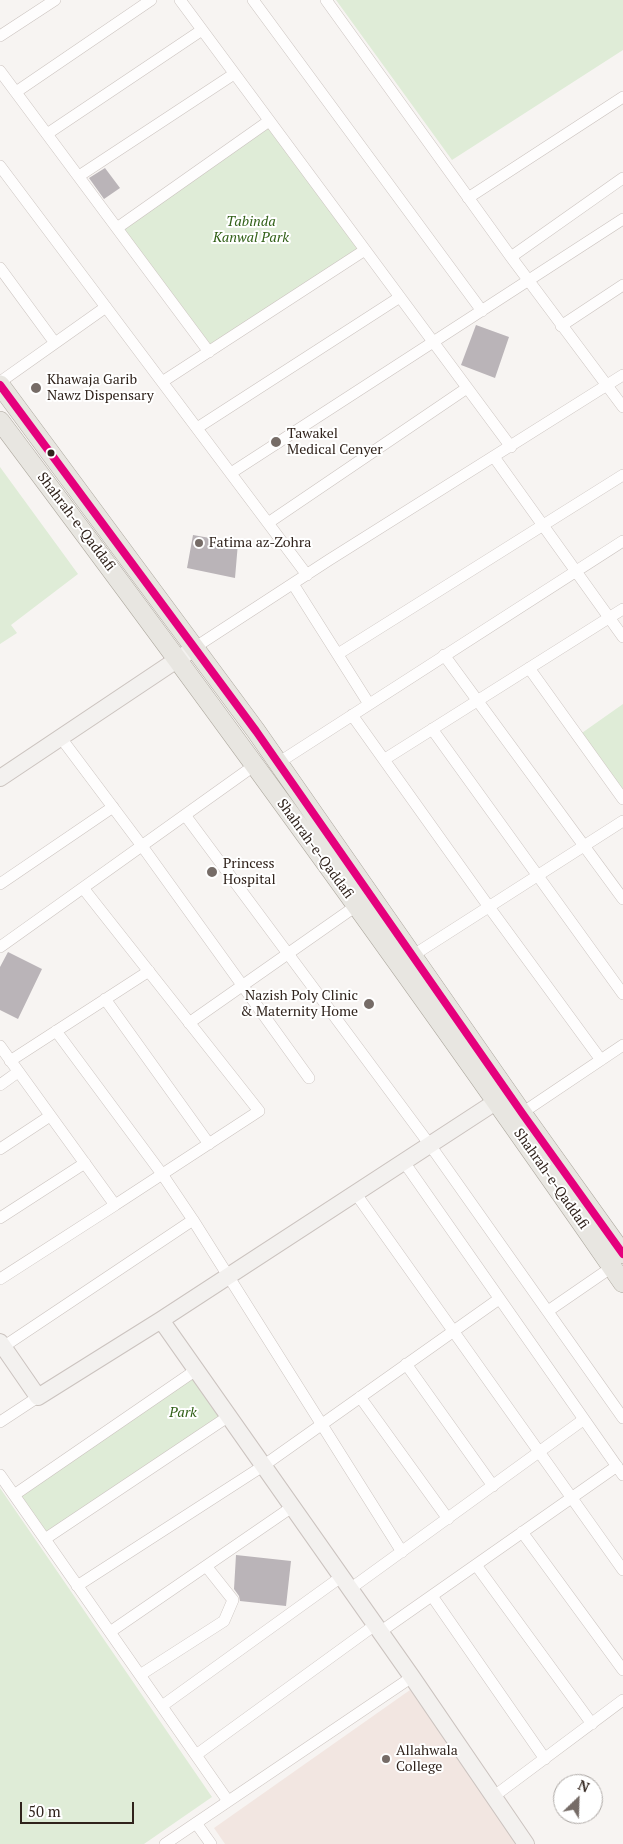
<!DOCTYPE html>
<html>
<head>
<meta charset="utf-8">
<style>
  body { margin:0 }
  #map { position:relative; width:623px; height:1844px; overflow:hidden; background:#f7f4f2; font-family:"PT Serif",serif }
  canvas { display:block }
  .north { position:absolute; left:553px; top:1774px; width:50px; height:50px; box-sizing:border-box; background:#fff; border:1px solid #aca7a4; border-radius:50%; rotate:24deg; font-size:14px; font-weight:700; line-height:20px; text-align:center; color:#30231c }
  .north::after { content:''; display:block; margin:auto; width:18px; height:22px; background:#766c67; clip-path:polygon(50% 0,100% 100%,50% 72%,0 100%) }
  .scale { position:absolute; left:20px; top:1802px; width:114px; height:22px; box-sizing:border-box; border:2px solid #30231c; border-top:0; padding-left:6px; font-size:15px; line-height:18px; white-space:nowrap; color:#30231c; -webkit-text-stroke:4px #fff; paint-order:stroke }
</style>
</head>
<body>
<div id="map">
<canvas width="623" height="1844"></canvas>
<div class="north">N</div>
<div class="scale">50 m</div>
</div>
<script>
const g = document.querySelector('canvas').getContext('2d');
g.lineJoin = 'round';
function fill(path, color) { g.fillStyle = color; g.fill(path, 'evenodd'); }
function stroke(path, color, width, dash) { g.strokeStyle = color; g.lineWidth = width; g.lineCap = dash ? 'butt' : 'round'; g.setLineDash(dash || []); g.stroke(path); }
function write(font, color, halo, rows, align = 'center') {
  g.font = font + ' "PT Serif",serif'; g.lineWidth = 4; g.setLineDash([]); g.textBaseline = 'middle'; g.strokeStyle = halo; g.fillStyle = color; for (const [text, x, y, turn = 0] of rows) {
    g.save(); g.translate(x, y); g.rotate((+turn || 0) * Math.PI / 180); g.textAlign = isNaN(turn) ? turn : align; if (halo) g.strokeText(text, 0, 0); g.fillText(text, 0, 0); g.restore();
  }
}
const built = new Path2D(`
  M410 1690 519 1844H225L214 1828Z`);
const green = new Path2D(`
  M336 0H623V50L452 160Z
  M269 121 365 250 209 352 117 228Z
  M0 467 78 574 11 625 17 633 0 644Z
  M623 704V798L579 735Z
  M196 1370 229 1416 45 1539 14 1495Z
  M0 1488 212 1797 144 1844H0Z`);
const building = new Path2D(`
  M105 168 120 188 104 199 89 178Z
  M476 325 509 337 495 378 461 365Z
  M193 535 238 543 235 578 187 568Z
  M8 952 42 969 18 1019 0 1010V967Z
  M236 1555 291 1561 286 1606 240 1601 239 1596 234 1589Z`);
const street = new Path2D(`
  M180 0 511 447
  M253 0 482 311
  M326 0 511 257 623 407
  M0 36 55 0
  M0 71 209 352
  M16 92 151 0
  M47 134 202 30
  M0 166 307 575
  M79 176 234 74
  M468 198 623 97
  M117 228 269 121
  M511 257 623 178
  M0 268 55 343
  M561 326 623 285
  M0 382 106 307
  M162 382 365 250
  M197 428 400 297
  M494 457 623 637
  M231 473 623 219
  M268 523 467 388
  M293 584 369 704
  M194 648 329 560 623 375
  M338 654 623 475
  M444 655 623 899
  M529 668 623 799
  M352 715 489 907 601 1060
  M432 729 623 994
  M61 738 142 846 309 1078
  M385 759 623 609
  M278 763 623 541
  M185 815 430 1145 623 1418
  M0 884 113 807
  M83 888 259 1111 115 1205
  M0 947 255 765
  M412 956 623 821
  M105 999 209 1144
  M189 1023 356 906
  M56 1031 162 1174 193 1220 402 1552
  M0 1046 115 1205 0 1279
  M10 1061 149 971
  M0 1085 18 1072
  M522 1113 623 1045
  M0 1149 50 1116
  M404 1162 623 1475
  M356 1194 623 1570
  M0 1218 85 1163
  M548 1311 612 1267
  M3 1347 193 1220
  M406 1364 493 1486
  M360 1397 448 1519
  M0 1422 38 1397
  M0 1475 228 1801
  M14 1495 196 1370
  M522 1532 623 1670
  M45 1539 229 1416
  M476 1565 592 1724
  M77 1586 263 1466 499 1299
  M350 1589 583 1420
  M432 1596 545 1759
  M110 1632 292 1507
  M380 1632 617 1466
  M140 1675 224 1621 233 1600 206 1566
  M162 1706 341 1577
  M196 1755 375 1625
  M493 1797 623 1700
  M196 1823 211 1844
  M165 1844 412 1677`);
const secondary = new Path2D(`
  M0 778 187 653
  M161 1320 412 1677 526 1844
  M0 1342 38 1397 161 1320 497 1101`);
const primary = new Path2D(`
  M0 385 256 731 522 1113 623 1254
  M0 421C213 705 421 991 623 1283`);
const bus1 = new Path2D(`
  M0 385 256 731 522 1113 623 1254`);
const markers = [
  [36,388,6,"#766c67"],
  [276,442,6,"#766c67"],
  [51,453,4.5,"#30231c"],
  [199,543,5,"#766c67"],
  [212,872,6,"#766c67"],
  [369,1004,6,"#766c67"],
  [386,1759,5,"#766c67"]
];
const parkNames = [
  ["Tabinda",251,222],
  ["Kanwal Park",251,238],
  ["Park",183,1413]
];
const poiNames = [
  ["Khawaja Garib",47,380],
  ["Nawz Dispensary",47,396],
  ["Tawakel",287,434],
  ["Medical Cenyer",287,450],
  ["Fatima az-Zohra",209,543],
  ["Princess",223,864],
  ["Hospital",223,880],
  ["Nazish Poly Clinic",358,996,"right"],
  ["& Maternity Home",358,1012,"right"],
  ["Allahwala",396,1751],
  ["College",396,1767]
];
const streetNames = [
  ["Shahrah-e-Qaddafi",76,522,53],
  ["Shahrah-e-Qaddafi",315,849,54],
  ["Shahrah-e-Qaddafi",551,1179,55]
];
fill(built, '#f2e6e1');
fill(green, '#dfecd7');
fill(building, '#bab4b8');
stroke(street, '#cbc3bf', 12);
stroke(secondary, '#cbc3bf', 18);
stroke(primary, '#aca79d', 20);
stroke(street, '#fefdfd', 11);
stroke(secondary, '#f3f1ef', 16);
stroke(primary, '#e8e6e1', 19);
stroke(bus1, '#e5007d', 8);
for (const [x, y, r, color] of markers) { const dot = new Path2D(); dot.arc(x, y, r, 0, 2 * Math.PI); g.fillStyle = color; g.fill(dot); stroke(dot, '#fff', 2); }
write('italic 14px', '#316017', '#fff', parkNames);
write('14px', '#30231c', '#fff', poiNames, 'left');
write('14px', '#30231c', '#fff', streetNames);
</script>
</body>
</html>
